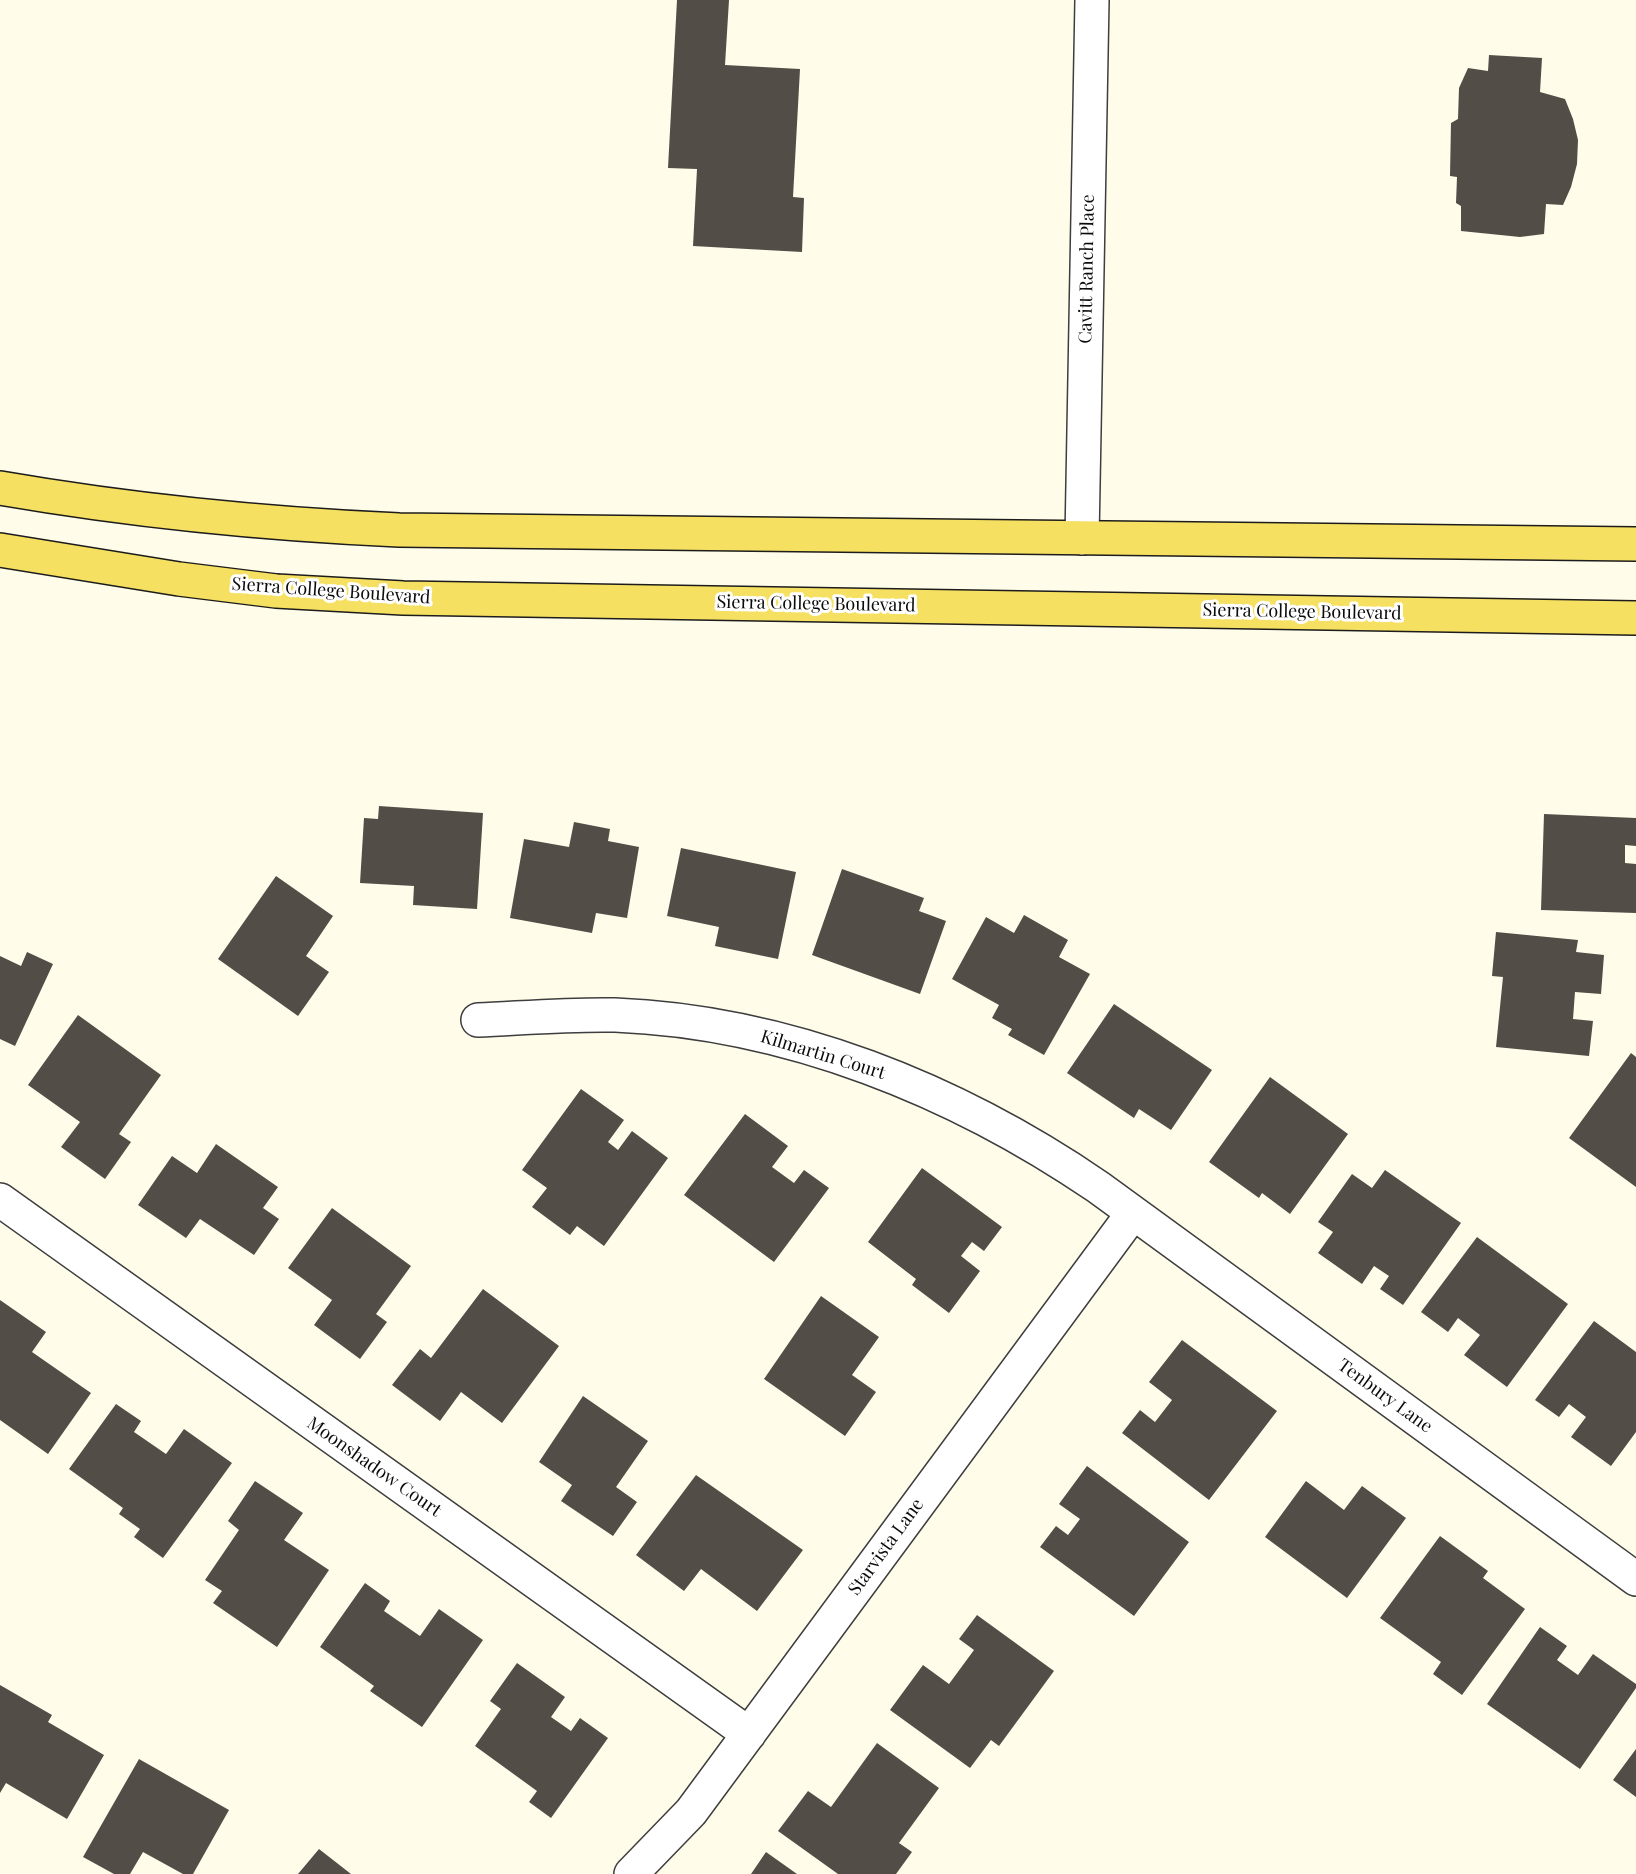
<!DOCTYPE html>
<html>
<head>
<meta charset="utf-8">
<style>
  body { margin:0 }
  canvas { display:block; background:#fffce9 }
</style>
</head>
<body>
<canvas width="1636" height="1874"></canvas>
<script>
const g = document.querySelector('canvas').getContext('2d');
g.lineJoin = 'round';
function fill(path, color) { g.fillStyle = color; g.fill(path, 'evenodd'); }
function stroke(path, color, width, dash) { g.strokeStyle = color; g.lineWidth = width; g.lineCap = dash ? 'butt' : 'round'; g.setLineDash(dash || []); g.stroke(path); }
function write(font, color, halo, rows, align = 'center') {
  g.font = font + ' "Playfair Display",serif'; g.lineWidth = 6; g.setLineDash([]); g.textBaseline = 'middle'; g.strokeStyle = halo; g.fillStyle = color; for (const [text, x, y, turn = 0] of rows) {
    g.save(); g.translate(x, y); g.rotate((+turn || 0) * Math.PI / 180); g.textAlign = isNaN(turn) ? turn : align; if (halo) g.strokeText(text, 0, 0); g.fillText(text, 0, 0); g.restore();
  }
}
const building = new Path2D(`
  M677 0H729L725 65 800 69 793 197 804 198 802 252 693 246 697 169 668 168Z
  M1489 55 1542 58 1540 92 1565 99 1573 119 1578 140 1577 164 1571 187 1563 205 1546 204 1544 234 1520 237 1461 231V206L1456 203 1457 177 1450 176 1451 123 1458 119 1459 88 1468 68 1488 71Z
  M379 806 483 813 477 909 413 905 414 886 360 883 364 818 378 819Z
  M1544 814 1636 818V846L1625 845V863L1636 864V913L1541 910Z
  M574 822 610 829 608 841 639 847 627 918 596 913 592 933 510 918 524 839 569 847Z
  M681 848 796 872 778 959 715 946 719 927 667 916Z
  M842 869 924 898 919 911 946 921 920 994 812 955Z
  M276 876 333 916 306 956 329 972 298 1016 218 959Z
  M1024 915 1068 940 1059 957 1090 974 1044 1055 1008 1035 1012 1029 992 1018 999 1005 952 979 986 917 1014 933Z
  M1496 932 1578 940 1576 952 1604 955 1601 994 1575 992 1573 1019 1593 1021 1589 1056 1496 1047 1503 977 1492 976Z
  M27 952 53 964 15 1046 0 1039V956L21 966Z
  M1114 1004 1212 1070 1171 1130 1139 1109 1134 1118 1067 1073Z
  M78 1015 161 1075 119 1134 131 1142 105 1179 61 1147 80 1122 28 1085Z
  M1631 1053 1636 1057V1187L1569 1138Z
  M1270 1077 1348 1134 1290 1214 1262 1193 1259 1198 1209 1162Z
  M581 1089 624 1120 608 1142 618 1150 632 1131 668 1158 604 1246 577 1226 570 1235 532 1207 547 1188 522 1170Z
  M745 1114 788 1146 772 1167 794 1183 804 1170 829 1188 774 1262 684 1195Z
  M216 1144 278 1187 263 1208 279 1219 254 1255 200 1219 186 1238 138 1205 172 1156 197 1173Z
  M922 1168 1002 1227 984 1251 972 1242 961 1256 980 1271 949 1313 912 1285 916 1279 868 1242Z
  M1385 1170 1461 1223 1403 1305 1380 1289 1389 1276 1374 1266 1362 1284 1318 1253 1333 1232 1318 1222 1352 1174 1372 1188Z
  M332 1208 411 1266 376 1314 387 1322 360 1359 314 1325 332 1300 288 1268Z
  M1477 1237 1568 1304 1507 1387 1464 1355 1480 1335 1458 1318 1448 1332 1421 1312Z
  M483 1289 559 1346 502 1423 461 1392 440 1421 392 1385 420 1349 431 1358Z
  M821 1296 879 1337 852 1375 876 1392 845 1436 764 1379Z
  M0 1300 46 1332 32 1352 91 1393 48 1454 0 1420Z
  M1594 1321 1636 1352V1432L1611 1466 1571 1437 1586 1417 1569 1404 1559 1417 1535 1400Z
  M1182 1340 1277 1411 1209 1500 1122 1433 1140 1410 1155 1422 1172 1400 1149 1382Z
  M583 1396 648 1441 616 1487 637 1502 613 1536 561 1501 572 1485 539 1462Z
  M116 1404 141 1421 134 1432 166 1454 184 1429 232 1463 163 1558 134 1537 140 1529 119 1514 123 1508 69 1469Z
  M1087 1466 1189 1542 1134 1616 1040 1547 1056 1526 1068 1535 1080 1519 1059 1504Z
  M696 1475 803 1550 757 1611 701 1569 684 1591 636 1555Z
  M255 1481 303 1513 284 1540 329 1570 277 1647 213 1603 222 1591 205 1580 239 1530 228 1521Z
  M1306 1481 1344 1510 1362 1486 1406 1518 1347 1598 1265 1537Z
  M1440 1536 1488 1571 1483 1578 1525 1609 1462 1695 1433 1674 1441 1662 1380 1618Z
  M365 1583 390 1601 384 1611 420 1636 439 1609 483 1640 422 1727 370 1691 374 1686 320 1647Z
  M977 1615 1054 1671 999 1746 991 1740 970 1768 890 1710 923 1665 949 1684 974 1650 959 1639Z
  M1540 1627 1567 1646 1557 1660 1578 1675 1593 1654 1636 1684V1688L1580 1769 1487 1704Z
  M517 1663 565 1697 551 1717 571 1731 580 1718 608 1738 551 1818 529 1802 537 1791 475 1746 501 1709 490 1701Z
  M0 1685 52 1715 48 1722 104 1755 67 1819 6 1783 0 1793Z
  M877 1743 939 1788 899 1843 912 1852 896 1874H838L778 1831 808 1791 831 1807Z
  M1636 1749V1797L1613 1780Z
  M139 1759 229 1810 193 1874H183L143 1852 130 1874H114L83 1857Z
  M319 1849 351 1874H298Z
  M766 1852 797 1874H751Z`);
const minor = new Path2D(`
  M1082 538 1092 0
  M478 1020C523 1018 569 1014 615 1015 788 1022 956 1090 1098 1187L1636 1579
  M0 1200 749 1734
  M631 1874 691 1812 1133 1213`);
const primary = new Path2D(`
  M0 488C133 511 265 524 399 530L1636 544
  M0 550 179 579 276 591 403 598 1636 618`);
const streetNames = [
  ["Cavitt Ranch Place",1087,269,-89],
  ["Sierra College Boulevard",331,591,4],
  ["Sierra College Boulevard",816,604,1],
  ["Sierra College Boulevard",1302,612,1],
  ["Kilmartin Court",823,1055,17],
  ["Tenbury Lane",1385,1396,36],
  ["Moonshadow Court",374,1467,35],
  ["Starvista Lane",886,1547,-54]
];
fill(building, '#534d47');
stroke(minor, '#3e3e3e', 36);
stroke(primary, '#1c1c1c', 36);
stroke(minor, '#fff', 33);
stroke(primary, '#f6e061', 33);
write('18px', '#0b0b0b', '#fff', streetNames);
</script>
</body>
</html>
